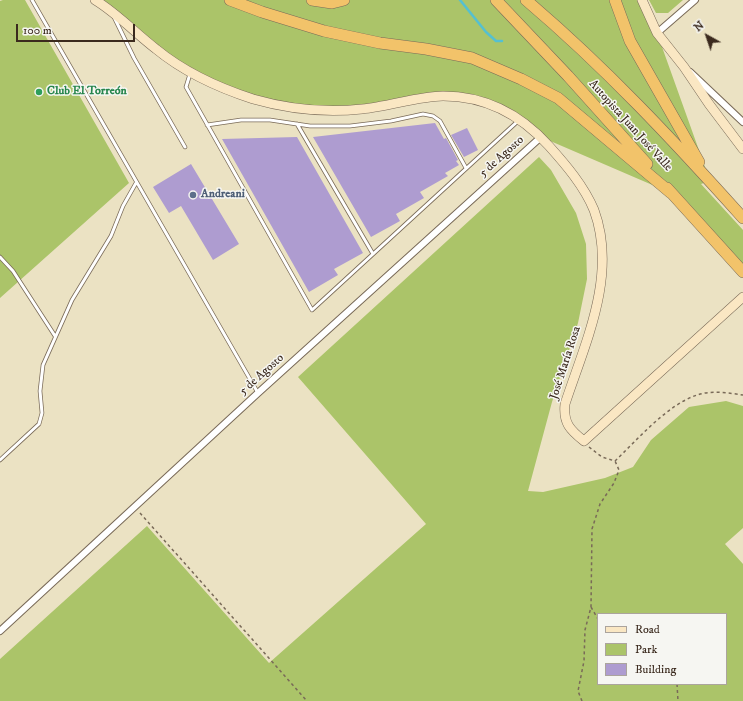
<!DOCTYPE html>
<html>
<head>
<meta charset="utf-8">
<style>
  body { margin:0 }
  #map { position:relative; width:743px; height:701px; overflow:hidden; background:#ebe2c3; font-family:"IM FELL DW Pica",serif }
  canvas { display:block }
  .legend { position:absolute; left:597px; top:613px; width:130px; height:72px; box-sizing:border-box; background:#f6f6f2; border:1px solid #aba49d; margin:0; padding:5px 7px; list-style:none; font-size:12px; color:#3b2a1e }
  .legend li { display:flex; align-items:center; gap:8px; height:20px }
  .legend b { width:20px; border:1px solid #aba49d }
  .north { position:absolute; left:687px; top:16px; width:40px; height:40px; -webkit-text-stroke:3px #f6f6f2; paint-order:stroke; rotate:320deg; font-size:11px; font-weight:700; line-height:16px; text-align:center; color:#3b2a1e }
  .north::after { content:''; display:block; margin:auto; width:14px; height:18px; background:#3b2a1e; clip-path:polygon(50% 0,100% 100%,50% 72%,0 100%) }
  .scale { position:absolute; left:16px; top:24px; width:119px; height:18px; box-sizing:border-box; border:2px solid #3b2a1e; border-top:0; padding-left:5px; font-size:12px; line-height:14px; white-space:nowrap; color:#3b2a1e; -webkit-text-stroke:3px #f6f6f2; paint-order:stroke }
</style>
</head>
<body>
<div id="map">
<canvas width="743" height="701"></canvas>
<ul class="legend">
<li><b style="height:5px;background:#fae7c3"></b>Road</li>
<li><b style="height:11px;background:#abc469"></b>Park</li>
<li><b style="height:11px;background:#ae9cd0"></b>Building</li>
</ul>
<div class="north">N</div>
<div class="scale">100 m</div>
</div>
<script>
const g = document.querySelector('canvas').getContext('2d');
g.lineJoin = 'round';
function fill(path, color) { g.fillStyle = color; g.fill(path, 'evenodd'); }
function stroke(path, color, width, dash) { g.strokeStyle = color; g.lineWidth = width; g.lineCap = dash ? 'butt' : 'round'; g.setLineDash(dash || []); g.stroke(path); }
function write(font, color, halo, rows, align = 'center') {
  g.font = font + ' "IM FELL DW Pica",serif'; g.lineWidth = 3; g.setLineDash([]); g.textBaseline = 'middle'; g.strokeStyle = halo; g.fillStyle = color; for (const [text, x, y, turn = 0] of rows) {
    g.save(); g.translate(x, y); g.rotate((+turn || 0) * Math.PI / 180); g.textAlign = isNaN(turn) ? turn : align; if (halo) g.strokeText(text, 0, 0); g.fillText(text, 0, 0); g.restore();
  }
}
const green = new Path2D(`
  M3 0H25L129 183 0 298V1Z
  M95 0H642L657 33 710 181 701 184 743 230V264L671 193 541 137 497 106 442 96 362 109 283 106 190 72Z
  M649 0H683L668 13H656Z
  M539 157 551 170 576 213 586 244 587 279 578 323 552 402 528 491 543 492 605 478 633 467 651 440 689 407 726 401 743 406V528L725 544 743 564V701H0V659L147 526 269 663 426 524 298 377ZM598 614H726V684H598Z`);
const stream = new Path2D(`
  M460 0 486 32 496 41H502`);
const building = new Path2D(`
  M435 123 444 139 446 138 458 160 456 161 459 165 445 173 448 176 420 192 424 198 396 214 400 221 371 237 313 137Z
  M467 128 478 150 464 157 451 135Z
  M297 137 363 253 334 269 338 275 309 292 222 139Z
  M191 164 239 244 213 260 181 206 169 213 153 187Z`);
const path = new Path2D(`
  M589 447 602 457 615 461
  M615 461C638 439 667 405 697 395 711 390 729 393 743 395
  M140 513 307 701
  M591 607 598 619
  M677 684 678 701
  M582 701 578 691 584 661 585 630 591 607 592 529 600 504 614 483 619 470 615 461`);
const service = new Path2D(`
  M32 0 258 393
  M114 17 134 58 185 147
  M190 74 186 87 312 310 518 121
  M297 124 373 254
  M207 125 241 120H270L310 126H350L391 121 423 114 433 116 440 121 466 168
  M0 257 13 271 55 336
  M0 460 39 424 42 413 40 391 43 365 72 300 111 236 123 206 136 183`);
const minor = new Path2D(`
  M657 33 695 0
  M690 72 743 122
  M0 631 258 393 541 137`);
const secondary = new Path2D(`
  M95 0C118 14 135 33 156 49 184 72 219 88 253 99 288 109 326 113 362 109 387 107 419 96 443 96 486 96 521 115 549 146 566 165 584 186 594 210 618 275 585 343 565 404 563 423 570 430 584 441L743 297
  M642 0 657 33 684 67 709 104 743 149`);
const motorway = new Path2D(`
  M230 0 262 12 324 31 380 43 426 49 472 58 521 79 558 98 671 193
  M312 0 332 3 344 0
  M496 0 568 76 647 164
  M526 0C605 67 674 141 743 218
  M615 0 630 41 699 162
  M667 188 743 272`);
const markers = [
  [39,92,4,"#2e9e5b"],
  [193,195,4,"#5c6f8a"]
];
const leisureNames = [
  ["Club El Torreón",47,92]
];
const streetNames = [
  ["Autopista Juan José Valle",630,126,48],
  ["5 de Agosto",502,157,-42],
  ["José María Rosa",566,363,-72],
  ["5 de Agosto",262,375,-42]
];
const serviceNames = [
  ["Andreani",201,195]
];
fill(green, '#abc469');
stroke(stream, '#55c0d0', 2.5);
fill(building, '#ae9cd0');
stroke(service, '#796a58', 4.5);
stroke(minor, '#796a58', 8);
stroke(secondary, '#796a58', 10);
stroke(motorway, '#796a58', 12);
stroke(path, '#796a58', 1.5, [3, 3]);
stroke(service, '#fff', 3);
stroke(minor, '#fff', 6);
stroke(secondary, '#fae7c3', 9);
stroke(motorway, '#f2c36a', 11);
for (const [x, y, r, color] of markers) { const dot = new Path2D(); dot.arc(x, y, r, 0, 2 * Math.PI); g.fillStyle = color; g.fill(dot); stroke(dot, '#f6f6f2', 1.5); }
write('bold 12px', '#27864d', '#f6f6f2', leisureNames, 'left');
write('12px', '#3b2a1e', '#f6f6f2', streetNames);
write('bold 12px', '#4e5e75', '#f6f6f2', serviceNames, 'left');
</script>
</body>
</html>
